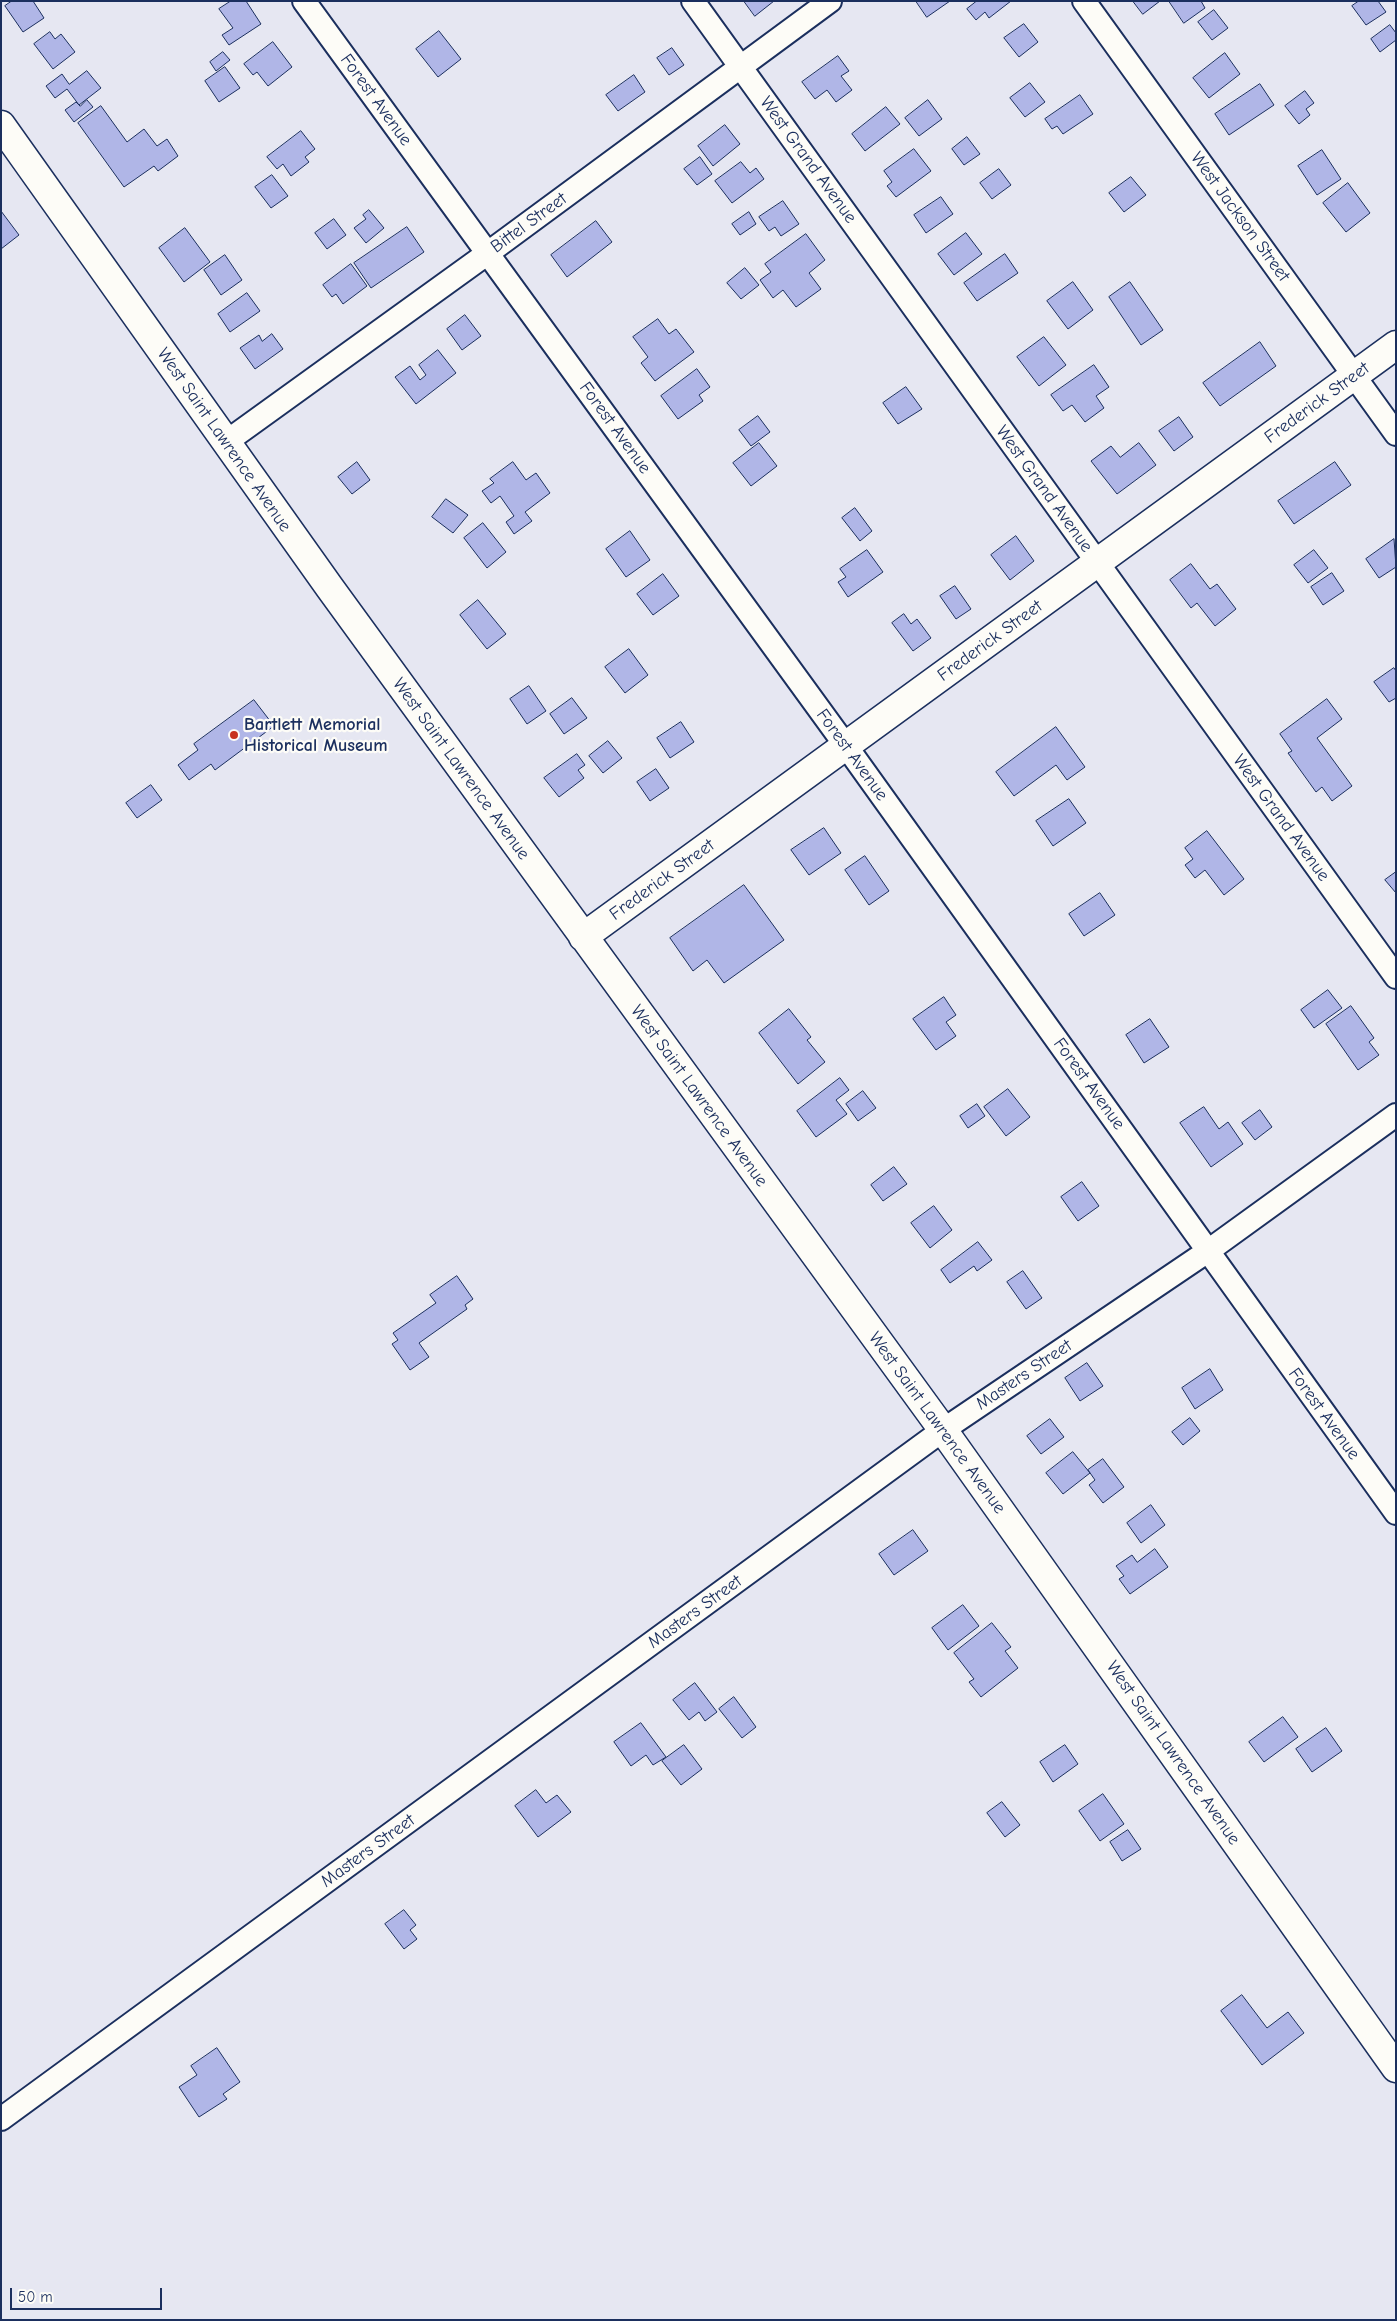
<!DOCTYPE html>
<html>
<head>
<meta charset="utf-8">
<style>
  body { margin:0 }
  #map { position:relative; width:1397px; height:2321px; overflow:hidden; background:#e6e7f2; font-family:"Comic Neue",sans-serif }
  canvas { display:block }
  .frame { position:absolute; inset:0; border:2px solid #1b2f5e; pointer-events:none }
  .scale { position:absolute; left:10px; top:2288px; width:152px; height:22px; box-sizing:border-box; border:2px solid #1b2f5e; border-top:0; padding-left:6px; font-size:15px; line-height:18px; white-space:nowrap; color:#1b2f5e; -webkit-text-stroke:4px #fdfcf7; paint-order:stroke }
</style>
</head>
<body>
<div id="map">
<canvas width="1397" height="2321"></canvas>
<div class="frame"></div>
<div class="scale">50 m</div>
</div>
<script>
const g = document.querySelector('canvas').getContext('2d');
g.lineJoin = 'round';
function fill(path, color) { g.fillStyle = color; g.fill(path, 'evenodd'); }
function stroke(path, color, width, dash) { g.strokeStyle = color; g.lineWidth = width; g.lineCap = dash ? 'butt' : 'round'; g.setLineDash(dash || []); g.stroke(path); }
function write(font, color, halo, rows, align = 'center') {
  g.font = font + ' "Comic Neue",sans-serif'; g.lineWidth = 4.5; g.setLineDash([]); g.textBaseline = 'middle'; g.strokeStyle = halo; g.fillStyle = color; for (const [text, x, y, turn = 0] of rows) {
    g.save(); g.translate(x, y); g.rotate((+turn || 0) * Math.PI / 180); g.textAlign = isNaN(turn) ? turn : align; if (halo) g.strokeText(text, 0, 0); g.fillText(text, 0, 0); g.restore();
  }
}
const building = new Path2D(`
  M12 1H33L44 18 23 32 5 6Z
  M231 1H246L261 24 229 45 222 35 233 28 219 9Z
  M744 1H774L755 16Z
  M916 1H950L927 17Z
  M977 1H1011L989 18 985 12 976 20 967 9Z
  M1133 1H1160L1143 14Z
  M1169 1H1201L1205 8 1184 23Z
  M1359 1H1378L1386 12 1366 25 1352 6Z
  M1214 10 1228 28 1212 40 1198 22Z
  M1024 24 1038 42 1019 57 1004 38Z
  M1390 25 1396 33V40L1380 52 1371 39Z
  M439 31 461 59 438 77 416 49Z
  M50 32 55 39 61 34 75 52 53 69 34 44Z
  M273 42 292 67 268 86 257 72 253 75 244 64Z
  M672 48 684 65 669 75 657 58Z
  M223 52 230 60 216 71 210 62Z
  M1225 53 1240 74 1209 98 1193 78Z
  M838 56 849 71 841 76 852 90 836 102 827 90 815 99 802 82Z
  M225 67 240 88 219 102 205 81Z
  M87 71 101 88 79 105 67 89 55 98 46 86 62 74 69 84Z
  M634 75 645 92 618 111 606 95Z
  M1030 83 1045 102 1025 117 1010 98Z
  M1260 84 1274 105 1229 135 1215 114Z
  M1305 91 1314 103 1306 109 1310 115 1299 124 1285 106Z
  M1080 95 1093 114 1063 134 1057 126 1052 129 1045 119Z
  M87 100 93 107 74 122 65 110 76 102 80 106Z
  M928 100 942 119 919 136 905 118Z
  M101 106 127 142 144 129 157 146 167 139 178 156 158 171 154 166 124 187 78 123Z
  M886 107 900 124 865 151 852 134Z
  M725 125 740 144 713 166 698 146Z
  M301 131 315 149 305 157 309 162 291 176 283 164 277 169 267 157Z
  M967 137 980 154 964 165 952 149Z
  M914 149 931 171 896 197 887 186 892 182 884 171Z
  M1322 150 1341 179 1317 195 1298 166Z
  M700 157 712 174 697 185 684 169Z
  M741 162 750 173 756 168 764 179 732 203 715 181Z
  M999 169 1011 185 992 199 980 183Z
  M272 175 288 196 271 208 255 187Z
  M1131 177 1146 195 1124 212 1109 193Z
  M1348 183 1370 213 1346 232 1323 203Z
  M941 197 953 214 926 233 914 215Z
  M783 201 799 224 781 236 775 227 769 231 759 217Z
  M369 210 384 228 366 243 354 228 366 219 363 215Z
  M1 211 19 235 1 249Z
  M749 212 756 224 740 235 732 224Z
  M334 219 346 235 327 249 315 233Z
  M596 221 612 242 567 277 551 255Z
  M407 227 424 252 371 288 354 263Z
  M185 228 210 262 184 282 159 248Z
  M966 233 982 254 954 275 938 254Z
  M806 234 825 260 809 273 821 289 796 307 783 290 773 298 760 280 771 272 765 264Z
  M1005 254 1018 273 977 301 964 283Z
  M225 255 242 280 221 295 204 270Z
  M351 264 367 286 343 304 336 294 332 297 323 285Z
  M745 268 759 285 741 299 727 283Z
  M1073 282 1093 310 1068 329 1047 301Z
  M1130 282 1163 330 1141 345 1109 297Z
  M247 293 260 311 230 332 218 314Z
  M465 315 481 336 462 350 447 329Z
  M658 319 669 334 676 329 694 352 655 381 641 363 648 357 633 337Z
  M272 334 283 349 255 369 240 348 259 335 262 341Z
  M1044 337 1066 365 1039 386 1017 357Z
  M1260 342 1276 366 1220 406 1203 383Z
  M438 350 456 373 416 404 395 377 410 366 420 380 426 375 419 365Z
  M1094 365 1109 387 1096 396 1104 408 1085 422 1072 405 1063 411 1051 395Z
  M697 369 710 387 699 395 703 401 678 419 661 396Z
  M906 387 922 409 898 424 883 403Z
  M758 416 770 432 751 446 739 430Z
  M1179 417 1193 437 1174 451 1159 431Z
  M759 443 777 466 751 486 733 463Z
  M1139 443 1156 465 1117 494 1091 461 1111 446 1120 457Z
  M357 462 370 480 352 494 338 477Z
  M513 462 526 480 536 473 550 493 525 512 532 521 514 534 506 522 514 516 500 496 491 503 482 491 494 483 490 479Z
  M1335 462 1351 485 1294 524 1278 501Z
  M446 499 468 515 453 533 432 517Z
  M855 508 872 531 860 541 842 518Z
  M483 523 506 552 487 568 464 538Z
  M630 531 650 560 626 577 606 549Z
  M1016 536 1034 561 1010 580 991 555Z
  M1394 539 1396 567 1379 578 1366 559Z
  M867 550 883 572 848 597 838 582 846 577 840 569Z
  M1314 550 1328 568 1308 583 1294 565Z
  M1191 564 1210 589 1217 584 1236 609 1215 626 1197 603 1191 608 1170 580Z
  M1332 573 1344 591 1323 605 1311 587Z
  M663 574 679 596 653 615 637 594Z
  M955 586 971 609 956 619 940 596Z
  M478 600 506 634 487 649 460 615Z
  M904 614 911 624 917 619 931 638 913 651 892 623Z
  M629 649 648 675 625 693 605 667Z
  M1394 668 1396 671V698L1389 702 1374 682Z
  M529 686 546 711 527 724 510 699Z
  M572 698 587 718 564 734 550 714Z
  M1327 699 1342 719 1317 738 1352 786 1332 801 1322 787 1316 792 1288 753 1292 751 1280 734Z
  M254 700 274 726 215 770 211 764 189 780 178 765 198 750 194 744Z
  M681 722 694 742 670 758 657 738Z
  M1056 727 1085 767 1067 780 1056 765 1014 796 996 772Z
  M608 741 622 758 603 773 589 756Z
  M577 754 585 765 578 770 584 778 559 797 544 778Z
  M656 769 669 788 650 801 637 782Z
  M151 785 162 800 137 818 126 803Z
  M1069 799 1086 823 1053 846 1036 821Z
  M824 828 841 853 809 875 791 850Z
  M1207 831 1244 879 1224 895 1205 870 1195 878 1185 865 1193 859 1185 848Z
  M865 856 889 891 869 905 845 870Z
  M1396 872V893L1385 880Z
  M744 885 784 940 724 983 707 960 693 971 670 938Z
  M1100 893 1115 915 1084 936 1069 914Z
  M1328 990 1342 1008 1314 1028 1301 1010Z
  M944 997 956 1015 946 1022 956 1036 936 1050 913 1019Z
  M1351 1006 1374 1038 1369 1042 1379 1055 1358 1070 1326 1024Z
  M789 1009 811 1037 807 1040 825 1062 798 1084 759 1033Z
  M1150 1019 1169 1047 1144 1063 1126 1035Z
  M840 1078 849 1090 836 1100 847 1114 816 1137 797 1111Z
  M1008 1089 1030 1117 1006 1136 984 1107Z
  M863 1091 876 1108 858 1121 846 1104Z
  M977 1104 985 1116 968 1128 960 1116Z
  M1204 1107 1219 1129 1228 1122 1243 1144 1211 1167 1180 1123Z
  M1260 1110 1272 1127 1255 1140 1242 1123Z
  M894 1167 907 1184 883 1201 871 1185Z
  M1082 1182 1099 1206 1078 1221 1061 1197Z
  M934 1206 952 1230 930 1248 911 1223Z
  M978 1242 992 1260 977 1271 974 1266 950 1283 941 1270Z
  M1023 1271 1042 1298 1026 1309 1007 1282Z
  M457 1276 473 1299 465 1305 467 1309 419 1343 429 1357 410 1370 392 1344 398 1340 393 1333 436 1303 430 1295Z
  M1087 1363 1103 1386 1080 1401 1065 1378Z
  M1210 1369 1223 1390 1195 1409 1182 1388Z
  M1190 1418 1200 1431 1183 1445 1172 1432Z
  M1050 1419 1064 1437 1041 1454 1027 1436Z
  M1073 1452 1090 1473 1063 1494 1046 1473Z
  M1103 1459 1124 1487 1103 1503 1089 1485 1095 1480 1088 1470Z
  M1151 1505 1165 1525 1141 1543 1127 1523Z
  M913 1530 928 1551 894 1575 879 1554Z
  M1155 1549 1168 1567 1130 1594 1119 1579 1124 1576 1116 1566 1132 1555 1137 1562Z
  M963 1605 979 1626 948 1650 932 1628Z
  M992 1623 1011 1647 1005 1651 1018 1668 981 1697 969 1682 974 1679 954 1653Z
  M695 1683 717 1712 705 1721 699 1712 689 1720 673 1700Z
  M734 1697 756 1727 742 1738 719 1709Z
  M1283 1717 1298 1737 1264 1762 1249 1742Z
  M641 1723 666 1757 653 1765 646 1755 631 1766 614 1742Z
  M1326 1728 1342 1751 1312 1772 1296 1749Z
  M684 1745 702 1769 681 1785 662 1761Z
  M1065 1745 1078 1764 1053 1782 1040 1762Z
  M536 1790 546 1803 557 1795 571 1812 538 1837 515 1806Z
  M1103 1794 1124 1824 1100 1841 1079 1811Z
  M1002 1802 1020 1825 1005 1837 987 1813Z
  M1128 1830 1141 1849 1122 1861 1110 1842Z
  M404 1910 416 1925 410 1930 417 1939 404 1949 385 1924Z
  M1242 1995 1267 2028 1288 2012 1304 2033 1262 2065 1221 2011Z
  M217 2048 240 2082 223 2094 227 2099 199 2117 179 2087 197 2075 191 2066Z`);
const minor = new Path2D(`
  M304 1 846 746 1396 1513
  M693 1 1396 977
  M1084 1 1396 434
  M226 442 488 253 830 1
  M1 2119 943 1430 1208 1251 1396 1115`);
const tertiary = new Path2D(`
  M1 125 330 588 943 1430 1396 2068
  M583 937 1396 345`);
const markers = [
  [234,735,5,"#c8321e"]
];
const streetNames = [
  ["Forest Avenue",376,100,54],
  ["West Grand Avenue",808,160,54],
  ["West Jackson Street",1240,217,54],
  ["Bittel Street",529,223,-36],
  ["Frederick Street",1317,403,-36],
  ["Forest Avenue",615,428,54],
  ["West Saint Lawrence Avenue",224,440,55],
  ["West Grand Avenue",1044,489,54],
  ["Frederick Street",990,641,-36],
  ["Forest Avenue",852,755,54],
  ["West Saint Lawrence Avenue",461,769,54],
  ["West Grand Avenue",1281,818,54],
  ["Frederick Street",662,880,-36],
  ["Forest Avenue",1089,1084,54],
  ["West Saint Lawrence Avenue",699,1096,54],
  ["Masters Street",1024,1375,-34],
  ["Forest Avenue",1324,1414,54],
  ["West Saint Lawrence Avenue",937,1423,54],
  ["Masters Street",695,1612,-36],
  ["West Saint Lawrence Avenue",1173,1753,55],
  ["Masters Street",368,1851,-36]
];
const poiNames = [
  ["Bartlett Memorial",244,725],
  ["Historical Museum",244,746]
];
fill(building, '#b0b6e7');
stroke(building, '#1b2f5e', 1);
stroke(minor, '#1b2f5e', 26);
stroke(tertiary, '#1b2f5e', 31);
stroke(minor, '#fdfcf7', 22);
stroke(tertiary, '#fdfcf7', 28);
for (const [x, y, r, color] of markers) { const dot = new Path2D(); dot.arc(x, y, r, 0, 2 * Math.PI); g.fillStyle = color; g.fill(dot); stroke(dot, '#fdfcf7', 2); }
write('18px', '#1b2f5e', '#fdfcf7', streetNames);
write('bold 18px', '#1b2f5e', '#fdfcf7', poiNames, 'left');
</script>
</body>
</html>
